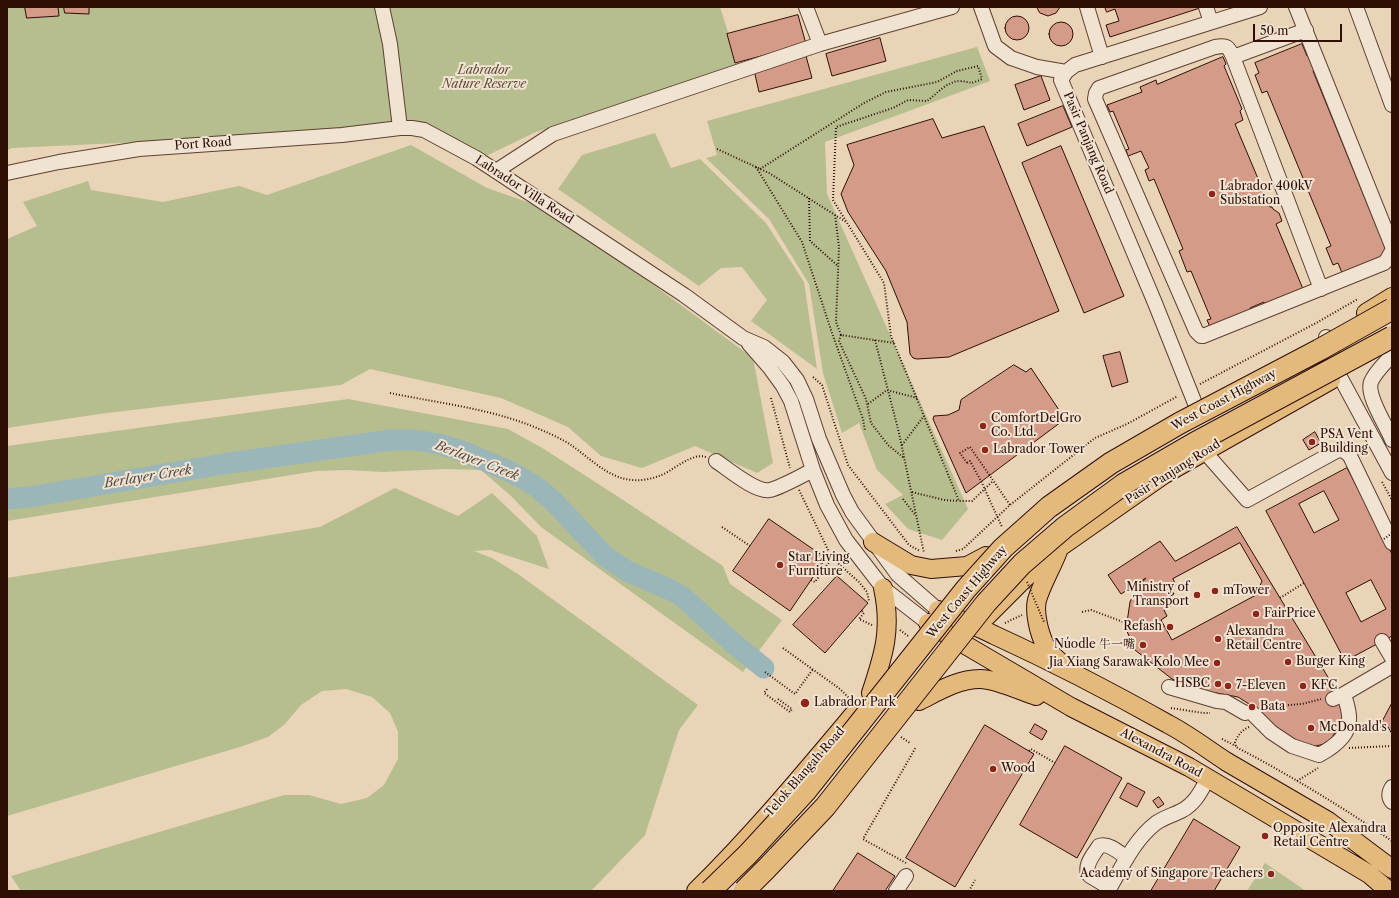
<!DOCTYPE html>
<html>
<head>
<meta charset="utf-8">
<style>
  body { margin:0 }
  #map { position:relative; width:1399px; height:898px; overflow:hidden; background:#e9d4b8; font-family:"Libre Caslon Text",serif }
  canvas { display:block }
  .frame { position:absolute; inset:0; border:8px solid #2f0f04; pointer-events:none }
  .scale { position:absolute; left:1253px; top:24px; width:89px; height:18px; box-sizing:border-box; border:2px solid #2f0f04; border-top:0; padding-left:5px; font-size:12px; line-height:14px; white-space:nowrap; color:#2f0f04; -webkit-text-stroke:3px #f1e3d1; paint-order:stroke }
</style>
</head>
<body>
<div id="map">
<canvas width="1399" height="898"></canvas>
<div class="frame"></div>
<div class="scale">50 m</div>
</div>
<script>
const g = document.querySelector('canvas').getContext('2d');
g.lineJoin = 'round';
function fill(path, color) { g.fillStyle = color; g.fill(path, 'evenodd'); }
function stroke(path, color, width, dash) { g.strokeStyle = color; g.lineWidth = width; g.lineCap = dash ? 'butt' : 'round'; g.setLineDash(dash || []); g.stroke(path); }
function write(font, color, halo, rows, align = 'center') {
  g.font = font + ' "Libre Caslon Text","Noto Serif SC",serif'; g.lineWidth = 4; g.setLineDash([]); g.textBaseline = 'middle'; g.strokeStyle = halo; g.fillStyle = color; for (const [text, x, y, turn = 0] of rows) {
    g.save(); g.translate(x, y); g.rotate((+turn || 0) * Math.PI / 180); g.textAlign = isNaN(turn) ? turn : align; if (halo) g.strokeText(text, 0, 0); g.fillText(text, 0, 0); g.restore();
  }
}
const green = new Path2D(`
  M7 7H720L740 70 536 132 486 156 411 123 206 139 12 148 7 150Z
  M977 47 990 81 825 142 827 194 968 509 942 540 908 529 885 504 903 495 877 470 859 423 842 433 823 373 809 284 769 219 706 158 717 155 707 121Z
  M655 133 671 168 700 159 766 223 804 282 817 369 751 321 767 300 742 267 721 268 699 286 558 189 582 155Z
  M411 145 487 188 533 204 610 253 753 358 773 463 757 473 695 446 642 468 601 456 568 427 501 398 370 369 341 385 99 414 7 428V239L37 226 23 202 88 181 91 190 163 202 239 186 267 195Z
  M348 399 508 429 544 449 617 496 723 566 730 584 782 620 743 672 541 527 511 496 481 470 444 469 382 472 347 470 316 471 7 521V446Z
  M395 488 458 516 492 493 537 536 549 569 490 550 474 551 492 558 518 574 698 705 679 730 645 835 591 891H21L11 876 284 795H309L341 804 367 798 384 785 398 759V732L390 713 372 697 346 689 322 691 301 705 284 725 268 737 240 747 7 816V578L320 527Z
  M1265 863 1306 891H1247Z`);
const river = new Path2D(`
  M7 499 29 497 223 464 391 440H415L439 444 462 451 511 472 537 487 553 501 606 557 627 571 671 590 683 597 733 643 764 668`);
const building = new Path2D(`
  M25 7H58L59 16 27 18Z
  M64 7H89V14L65 13Z
  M1037 7H1060L1056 13 1048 16 1040 13Z
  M1105 7H1199L1200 8 1110 37 1106 25 1119 21 1115 9 1107 12Z
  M798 15 806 44 735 63 727 34Z
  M1005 28a12 12 0 1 1 24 0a12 12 0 1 1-24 0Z
  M1049 34a12 12 0 1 1 24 0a12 12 0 1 1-24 0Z
  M880 38 886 61 832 76 826 54Z
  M1302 44 1307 56 1312 54 1318 69 1313 71 1377 228 1383 226 1388 254 1342 273 1338 263 1333 265 1326 248 1331 246 1267 91 1262 93 1255 75 1259 73 1255 63Z
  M806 56 812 78 759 92 754 70Z
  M1223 57 1226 64 1224 66 1242 109 1240 111 1243 120 1235 124 1270 207H1272L1273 209 1279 213 1282 221 1276 224 1303 289 1265 305 1264 302 1250 308 1252 314 1210 327 1207 320 1211 319 1191 271 1187 272 1179 251 1183 249 1154 179 1149 181 1145 170 1149 168 1141 151 1128 156 1126 150 1129 149 1113 111 1110 112 1107 105 1142 92 1140 87 1156 80 1157 84Z
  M1041 76 1050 100 1024 110 1015 85Z
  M1063 106 1072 127 1027 146 1018 124Z
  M933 119 942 138 984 126 1059 311 949 357 917 359 913 358 910 354 907 322 886 271 848 212 841 194 854 165 847 145Z
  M1061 146 1124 296 1084 313 1022 163Z
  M1120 352 1128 382 1112 387 1103 356Z
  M1014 365 1026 372 1031 368 1065 419 966 493 933 419 934 416 948 415 959 410 961 400Z
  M1315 432 1321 443 1309 450 1303 440Z
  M1347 468 1392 554V636L1345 661 1266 511ZM1324 491 1339 520 1314 533 1299 504ZM1371 580 1386 609 1361 622 1346 593Z
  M769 519 826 558 790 611 733 571Z
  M1237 527 1337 692 1344 713 1342 721 1331 739 1324 744 1316 746 1302 744 1266 723 1249 704 1238 697 1195 689 1172 679 1135 650 1126 629 1130 602 1136 589 1146 578 1121 594 1108 575 1160 541 1175 561Z
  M1240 543 1262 581 1256 595 1172 640 1161 620 1167 616 1164 610 1171 606 1167 598 1174 594 1170 588 1176 585 1173 579Z
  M837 576 868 603 825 653 793 625Z
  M1392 703V734L1388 727 1382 730 1380 726Z
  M1035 724 1047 731 1042 740 1030 733Z
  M985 725 1034 754 955 887 906 858Z
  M1065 746 1122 778 1077 858 1020 825Z
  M1128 783 1145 792 1137 807 1120 798Z
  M1159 797 1164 804 1158 808 1153 801Z
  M1194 819 1240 847 1214 891H1151Z
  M858 853 895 876 885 891H833Z`);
const path = new Path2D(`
  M717 149 769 173 846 222
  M756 167 802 242 832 333 863 419 865 431
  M760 169 864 103 886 92 937 82 957 71 978 66 982 79C969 85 972 82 960 81 947 81 937 94 927 101L908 100 893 108 836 127 833 200 884 283 891 336 959 501H972L993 481
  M809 198 810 241 838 266
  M835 215 839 247 836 322 841 335 894 343
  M841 335 839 341 866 399 871 423 888 445 904 458
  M875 340 899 433 924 553
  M813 377 822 385 848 465 909 545 920 551
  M1200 384 1318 322 1358 299
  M390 393C443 404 496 409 546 432 553 435 561 439 568 443 588 456 607 478 632 480 641 481 651 479 659 476 672 472 691 452 706 457
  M771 398 790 468
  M868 404 887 390 917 398
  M902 445 924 416
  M967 463 960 453 970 447 1010 505
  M1382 482 1392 500
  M799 490 832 558 859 582 867 592 869 601
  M912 492 944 500 959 501
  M903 499 916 516
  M722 527 750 546
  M956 551 963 549 1010 505 1095 438 1127 424 1178 396
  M811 580 815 582 832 558
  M1280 598 1304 583
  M862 611 864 613 859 619 872 625
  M1082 612 1091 610 1126 623
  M1005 623 1022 615
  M900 630 908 636
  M783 648 840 689 849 698
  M765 672 795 694 813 669
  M767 689 764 693 790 712 792 709 778 699
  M1264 707 1302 704 1321 699
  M1171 708 1203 713H1210
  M1249 727C1242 730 1238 735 1235 742L1236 747C1290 775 1342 807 1392 841
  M901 737 910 743
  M1222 739 1236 746
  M1349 748 1392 746
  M1029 751 1031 749 1055 763
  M1297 781 1318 768
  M906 863 863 839 916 747
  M969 891 975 880`);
const minor = new Path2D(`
  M382 7 390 44 400 128
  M806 7 820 44
  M981 7 995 46 1011 58 1037 67 1066 72
  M1087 7 1102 57
  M1206 7 1211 22
  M1296 7 1392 246
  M1356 7 1392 105
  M1233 57 1306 30
  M496 171 553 134 820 44 952 7
  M7 173 59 162 139 149 342 135 400 128H412L424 130 476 158 684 295 743 338 764 347 783 362 797 380 806 399 819 439 843 495 852 512 898 575 938 610
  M1321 289 1233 57C1228 46 1227 45 1215 47L1099 88 1096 93 1095 99 1196 331 1201 336H1203L1384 263 1387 260 1392 251
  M1326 337 1339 375 1392 473
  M749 344 770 368 783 386 791 401 813 470 827 505 846 540 883 588 928 623
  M1392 355C1385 363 1375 372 1371 382 1366 396 1387 426 1392 440
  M1196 406 1155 303 1061 80 1066 72 1075 65 1260 7
  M1204 451 1247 500 1338 450 1345 451 1350 456 1392 543
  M716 461C728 469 756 493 770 490 782 487 801 476 813 470
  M1382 641 1392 658
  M1169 687 1217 701 1226 702 1245 713
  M1333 699 1344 694 1392 666
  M1251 712 1271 732 1292 746 1319 755C1332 748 1349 736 1349 720 1350 712 1346 702 1344 694
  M1392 787C1389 792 1388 797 1392 802
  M1110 888 1090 876C1082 867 1094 854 1099 846 1108 842 1120 853 1127 858
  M896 891 906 876
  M1108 891C1122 867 1134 840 1156 823 1163 818 1173 815 1181 811 1195 804 1201 791 1208 778`);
const major = new Path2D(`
  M1366 313 1392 297
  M873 542 911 565 931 569 967 566 986 556
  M1058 551C1052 567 1042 583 1037 600 1034 612 1039 633 1045 645 1049 652 1055 658 1061 663
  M938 610C957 619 976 626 994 635 1053 662 1111 692 1168 724 1189 735 1207 749 1227 762L1328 821 1392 869
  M986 617 1025 578 1060 547 1163 475 1331 380
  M928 623 1071 707 1189 767 1369 874 1389 891
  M871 693C884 654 892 629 883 588
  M919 701C937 692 958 679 980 679 995 679 1021 691 1036 696
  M696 891C754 834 806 771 859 708`);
const pathBridge = new Path2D(`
  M967 463 970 461 981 481 1002 527
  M1384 539 1392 533
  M1027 582 1044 622`);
const highwayBridge = new Path2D(`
  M710 891 748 854 805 792 966 589 1003 548 1049 507 1111 463 1180 423 1319 350 1392 309
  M744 891 766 869 825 807 986 603 1022 564 1065 527 1124 484 1193 444 1392 337`);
const markers = [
  [1212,194,4,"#8f2418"],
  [983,426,4,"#8f2418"],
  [1312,442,4,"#8f2418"],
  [985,450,4,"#8f2418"],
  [780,565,4,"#8f2418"],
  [1215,591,4,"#8f2418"],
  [1197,595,4,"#8f2418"],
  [1256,614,4,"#8f2418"],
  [1170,627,4,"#8f2418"],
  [1218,639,4,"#8f2418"],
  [1143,645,4,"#8f2418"],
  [1288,662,4,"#8f2418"],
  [1217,663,4,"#8f2418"],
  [1218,684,4,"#8f2418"],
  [1228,686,4,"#8f2418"],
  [1303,686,4,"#8f2418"],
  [805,703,5,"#8f2418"],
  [1252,707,4,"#8f2418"],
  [1311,728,4,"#8f2418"],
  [993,769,4,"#8f2418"],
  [1265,836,4,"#8f2418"],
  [1271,874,4,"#8f2418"]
];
const parkNames = [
  ["Labrador",484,71],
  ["Nature Reserve",484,85]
];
const streetNames = [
  ["Pasir Panjang Road",1088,143,67],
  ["Port Road",203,144,-4],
  ["Labrador Villa Road",524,190,33],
  ["West Coast Highway",1224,400,-28],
  ["Pasir Panjang Road",1173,472,-32],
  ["West Coast Highway",967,592,-50],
  ["Alexandra Road",1161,753,28],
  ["Telok Blangah Road",805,772,-49]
];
const poiNames = [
  ["Labrador 400kV",1220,187],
  ["Substation",1220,201],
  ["ComfortDelGro",991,419],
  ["Co. Ltd.",991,433],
  ["PSA Vent",1320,435],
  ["Building",1320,449],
  ["Labrador Tower",993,450],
  ["Star Living",788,558],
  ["Furniture",788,572],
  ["Ministry of",1189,588,"right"],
  ["Transport",1189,602,"right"],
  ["mTower",1223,591],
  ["FairPrice",1264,614],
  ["Refash",1162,627,"right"],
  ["Alexandra",1226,632],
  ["Retail Centre",1226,646],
  ["Núodle 牛一嘴",1135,645,"right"],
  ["Burger King",1296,662],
  ["Jia Xiang Sarawak Kolo Mee",1209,663,"right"],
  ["HSBC",1210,684,"right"],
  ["7-Eleven",1236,686],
  ["KFC",1311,686],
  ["Labrador Park",814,703],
  ["Bata",1260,707],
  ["McDonald's",1319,728],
  ["Wood",1001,769],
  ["Opposite Alexandra",1273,829],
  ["Retail Centre",1273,843],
  ["Academy of Singapore Teachers",1263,874,"right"]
];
const waterNames = [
  ["Berlayer Creek",477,461,21],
  ["Berlayer Creek",148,477,-9]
];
fill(green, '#b6bd8f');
stroke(river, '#9bb6b9', 21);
fill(building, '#d49b89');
stroke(building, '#2f0f04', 1);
stroke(minor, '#5e4031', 16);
stroke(major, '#2f0f04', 20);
stroke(path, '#2f0f04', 2, [1, 2]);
stroke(minor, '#f1e3d1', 14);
stroke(major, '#e4ba7c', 18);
stroke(highwayBridge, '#2f0f04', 23, []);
stroke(pathBridge, '#2f0f04', 2, [1, 2]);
stroke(highwayBridge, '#e4ba7c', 21);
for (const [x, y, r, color] of markers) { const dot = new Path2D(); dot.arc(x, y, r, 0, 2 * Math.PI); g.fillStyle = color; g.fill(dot); stroke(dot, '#f1e3d1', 1.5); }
write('italic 12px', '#5e4c35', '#f1e3d1', parkNames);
write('12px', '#2f0f04', '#f1e3d1', streetNames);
write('12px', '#2f0f04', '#f1e3d1', poiNames, 'left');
write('italic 13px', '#554943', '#f1e3d1', waterNames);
</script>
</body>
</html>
